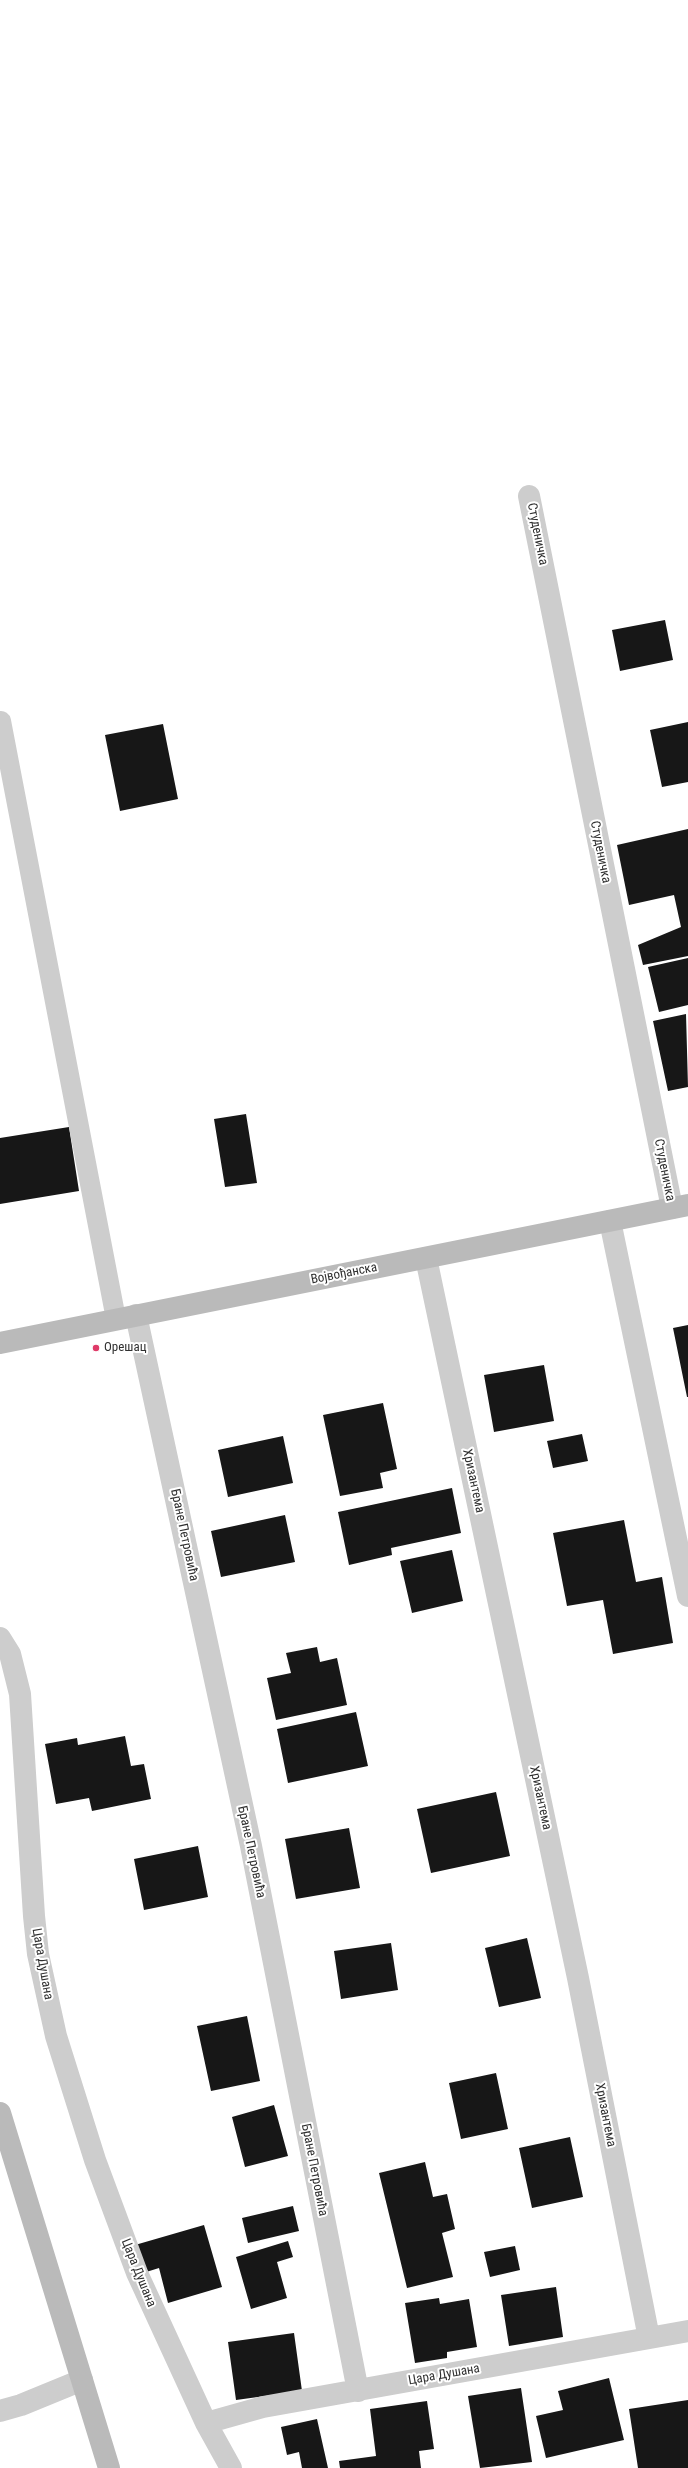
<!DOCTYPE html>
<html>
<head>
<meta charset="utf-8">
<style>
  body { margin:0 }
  canvas { display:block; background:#fff }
</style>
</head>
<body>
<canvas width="688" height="2468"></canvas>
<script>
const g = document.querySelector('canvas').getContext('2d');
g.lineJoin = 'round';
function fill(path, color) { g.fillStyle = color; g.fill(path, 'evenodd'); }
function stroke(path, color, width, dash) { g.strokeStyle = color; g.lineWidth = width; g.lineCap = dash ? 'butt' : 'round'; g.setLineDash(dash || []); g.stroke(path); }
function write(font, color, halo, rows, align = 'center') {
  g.font = font + ' "Roboto Condensed",sans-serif'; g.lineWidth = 4; g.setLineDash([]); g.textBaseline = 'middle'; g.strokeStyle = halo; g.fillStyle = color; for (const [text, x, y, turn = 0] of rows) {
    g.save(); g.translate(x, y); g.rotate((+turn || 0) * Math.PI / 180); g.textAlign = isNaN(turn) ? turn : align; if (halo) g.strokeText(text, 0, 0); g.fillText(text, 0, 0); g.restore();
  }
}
const building = new Path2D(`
  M665 620 673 660 620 671 612 630Z
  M688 722V782L662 787 650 730Z
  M163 724 178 799 120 811 105 735Z
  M688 829V956L643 965 638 945 681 927 674 895 629 905 617 845Z
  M688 958V1005L659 1012 648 967Z
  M686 1014 688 1087 668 1091 653 1021Z
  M246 1114 257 1183 225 1187 214 1119Z
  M69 1127 79 1191 0 1204V1138Z
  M688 1325V1397H687L673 1328Z
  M544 1365 554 1421 494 1432 484 1375Z
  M383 1403 397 1469 380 1473 383 1488 340 1496 323 1415Z
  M582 1434 588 1461 553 1468 547 1441Z
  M283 1436 293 1483 228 1497 218 1450Z
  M452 1488 461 1533 391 1548 392 1555 349 1565 338 1512Z
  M285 1515 295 1562 221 1577 211 1531Z
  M624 1520 636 1582 662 1577 673 1643 613 1654 603 1600 567 1606 553 1533Z
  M452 1550 463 1601 412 1613 400 1561Z
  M317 1647 320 1662 337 1658 347 1705 276 1720 267 1678 291 1673 286 1653Z
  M356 1712 368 1766 288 1783 277 1729Z
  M125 1736 131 1766 144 1764 151 1799 92 1811 89 1798 56 1804 45 1744 77 1738 78 1745Z
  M496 1792 510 1856 431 1873 417 1809Z
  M349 1828 360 1888 296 1899 285 1839Z
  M198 1846 208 1897 144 1910 134 1859Z
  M527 1938 541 1998 499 2007 485 1948Z
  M391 1943 398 1990 341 1999 334 1951Z
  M247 2016 260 2081 211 2091 197 2026Z
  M496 2073 508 2129 461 2139 449 2083Z
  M274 2105 288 2156 245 2167 232 2117Z
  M570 2137 583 2197 532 2208 519 2148Z
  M425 2162 433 2197 447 2194 455 2229 442 2233 453 2277 407 2288 379 2173Z
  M293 2206 299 2231 248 2243 242 2218Z
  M204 2225 222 2287 168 2303 159 2268 143 2273 135 2245Z
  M288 2241 293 2257 277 2262 287 2298 251 2309 236 2257Z
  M515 2246 520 2270 490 2277 484 2252Z
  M556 2287 563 2337 509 2346 501 2295Z
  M439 2298 440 2304 469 2299 477 2347 447 2352V2358L415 2363 405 2303Z
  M294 2333 302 2391 236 2400 228 2342Z
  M609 2378 624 2440 546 2458 536 2416 563 2410 558 2391Z
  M521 2388 532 2462 480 2468 468 2396Z
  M688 2400V2468H638L629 2409Z
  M427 2401 434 2449 419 2451 421 2468H340L339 2461 376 2456 370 2409Z
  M317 2419 328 2468H302L299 2452 287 2455 281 2427Z`);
const lane = new Path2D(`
  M1 721 116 1319`);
const street = new Path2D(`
  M529 496 672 1208
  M610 1221 688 1596
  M426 1258 578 1978 649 2338
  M136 1315 251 1846 358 2391
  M0 1638 10 1654 20 1694 34 1916 38 1954 56 2036 95 2160 137 2273 206 2423 231 2468
  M0 2411 21 2405 82 2380
  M206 2423 263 2407 688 2331`);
const secondary = new Path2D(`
  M0 1343 688 1205
  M0 2113 109 2468`);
const markers = [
  [96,1348,4,"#df3a68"]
];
const streetNames = [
  ["Студеничка",537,534,79],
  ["Студеничка",600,852,79],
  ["Студеничка",664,1170,79],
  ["Војвођанска",344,1274,-11],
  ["Хризантема",473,1481,78],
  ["Бране Петровића",184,1535,78],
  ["Хризантема",540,1798,78],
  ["Бране Петровића",251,1852,78],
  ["Цара Душана",42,1964,80],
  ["Хризантема",605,2115,79],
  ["Бране Петровића",314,2170,79],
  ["Цара Душана",138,2273,68],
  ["Цара Душана",444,2375,-10]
];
const poiNames = [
  ["Орешац",104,1348]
];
fill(building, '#171717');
stroke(lane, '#cdcdcd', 20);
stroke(street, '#cdcdcd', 22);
stroke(secondary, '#bababa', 22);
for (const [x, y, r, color] of markers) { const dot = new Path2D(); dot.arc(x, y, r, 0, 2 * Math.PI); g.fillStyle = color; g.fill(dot); stroke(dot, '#fff', 1.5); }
write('13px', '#303030', '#fff', streetNames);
write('13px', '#303030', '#fff', poiNames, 'left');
</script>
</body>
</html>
